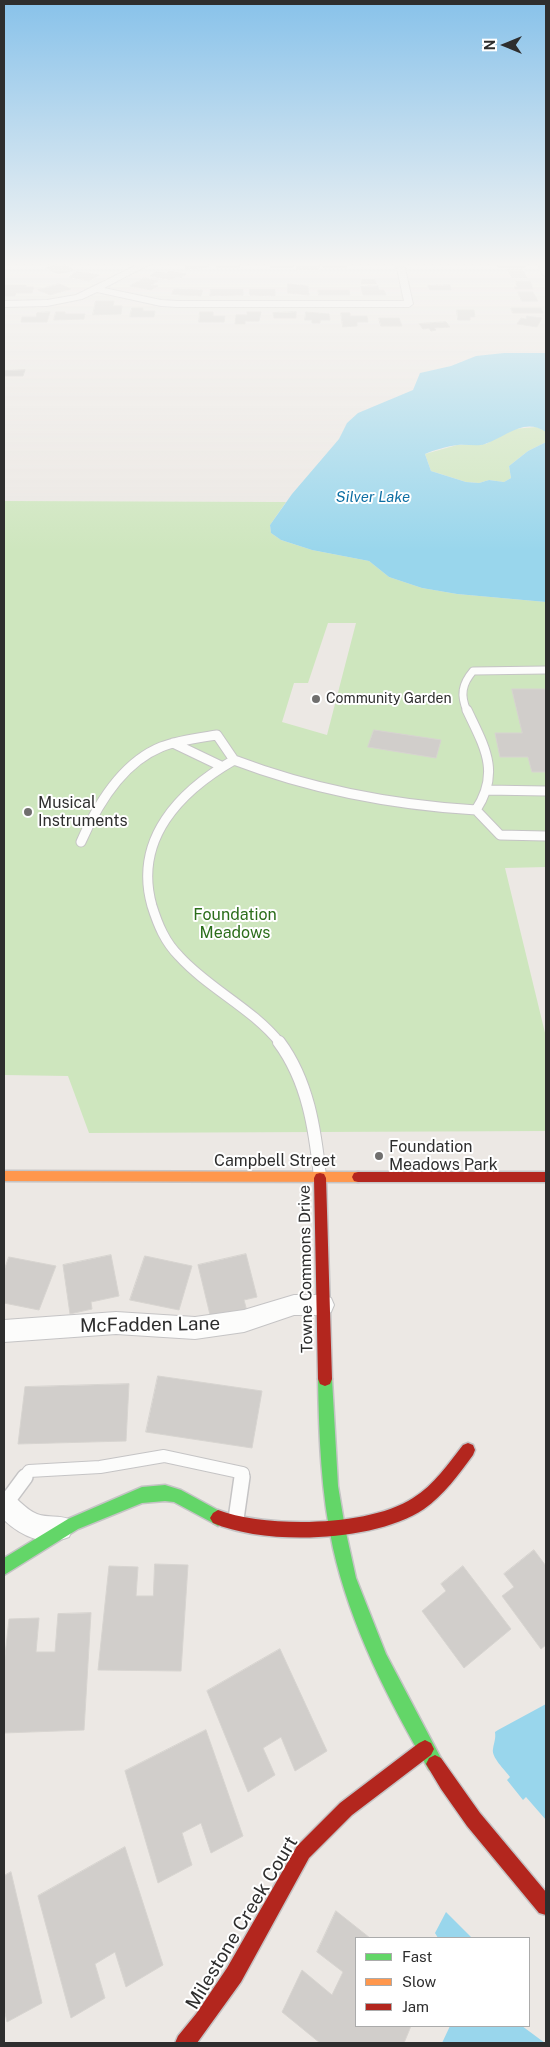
<!DOCTYPE html>
<html>
<head>
<meta charset="utf-8">
<style>
  body { margin:0 }
  #map { position:relative; width:550px; height:2047px; overflow:hidden; background:#ece8e4; font-family:"Public Sans",sans-serif }
  canvas { display:block }
  .frame { position:absolute; inset:0; border:5px solid #2e2e2e; pointer-events:none }
  .legend { position:absolute; left:355px; top:1937px; width:175px; height:90px; box-sizing:border-box; background:#fff; border:1px solid #ababab; margin:0; padding:6px 9px; list-style:none; font-size:15px; color:#2e2e2e }
  .legend li { display:flex; align-items:center; gap:10px; height:25px }
  .legend b { width:25px; border:1px solid #ababab }
  .north { position:absolute; left:480px; top:20px; width:50px; height:50px; -webkit-text-stroke:4px #fff; paint-order:stroke; rotate:270deg; font-size:14px; font-weight:700; line-height:20px; text-align:center; color:#2e2e2e }
  .north::after { content:''; display:block; margin:auto; width:18px; height:22px; background:#2e2e2e; clip-path:polygon(50% 0,100% 100%,50% 72%,0 100%) }
</style>
</head>
<body>
<div id="map">
<canvas width="550" height="2047"></canvas>
<div class="frame"></div>
<ul class="legend">
<li><b style="height:6px;background:#63d668"></b>Fast</li>
<li><b style="height:6px;background:#ff974d"></b>Slow</li>
<li><b style="height:6px;background:#b3261e"></b>Jam</li>
</ul>
<div class="north">N</div>
</div>
<script>
const g = document.querySelector('canvas').getContext('2d');
g.lineJoin = 'round';
function fill(path, color) { g.fillStyle = color; g.fill(path, 'evenodd'); }
function stroke(path, color, width, dash) { g.strokeStyle = color; g.lineWidth = width; g.lineCap = dash ? 'butt' : 'round'; g.setLineDash(dash || []); g.stroke(path); }
function write(font, color, halo, rows, align = 'center') {
  g.font = font + ' "Public Sans",sans-serif'; g.lineWidth = 4; g.setLineDash([]); g.textBaseline = 'middle'; g.strokeStyle = halo; g.fillStyle = color; for (const [text, x, y, turn = 0] of rows) {
    g.save(); g.translate(x, y); g.rotate((+turn || 0) * Math.PI / 180); g.textAlign = isNaN(turn) ? turn : align; if (halo) g.strokeText(text, 0, 0); g.fillText(text, 0, 0); g.restore();
  }
}
const green = new Path2D(`
  M537 427 546 431V442L528 451 509 466 511 478 504 482 489 480 479 483 466 482 431 471 425 454 457 445 486 444 512 429Z
  M4 501 286 502 270 525 271 533 281 540 312 550 369 561 389 577 422 588 457 594 546 602V867L505 868 546 1037V1131L89 1133 68 1076 4 1075ZM328 623H356L327 735 282 722 294 683H308Z`);
const water = new Path2D(`
  M504 353H546V432C524 417 506 437 485 444 477 447 467 444 458 445 448 446 434 450 425 454L431 471 466 482 479 483 489 480 504 482 511 478 509 466 528 451 546 442V602L457 594 422 588 389 577 369 561 312 550 281 540 271 533 270 525 292 494 339 439 347 423 358 413 413 390 420 373 451 366 476 356Z
  M546 1704V1820L526 1797 523 1800 507 1780 510 1777C505 1770 491 1757 493 1749 494 1742 496 1739 495 1732L498 1730Z
  M446 1912 471 1937V1938H438L435 1933Z
  M450 2026H522L545 2043H442Z`);
const building = new Path2D(`
  M62 264 74 270 58 274 46 268Z
  M185 264H207L209 267 187 269Z
  M217 264H239V268H217Z
  M271 264H293V267H271Z
  M297 264H319V270H297Z
  M323 264H346L347 268H324Z
  M497 264H524L525 267H498Z
  M508 269H522L527 278H512Z
  M169 271 186 274 181 278 176 277 172 280 150 276 156 272 166 273Z
  M77 272 87 273 99 275 89 281 69 277Z
  M144 278 158 281 151 285 158 286 151 290 130 286Z
  M361 279H375L376 284H362Z
  M516 281H530L533 289H515L514 287H517Z
  M59 284 71 289 50 295 38 290Z
  M288 284 308 286 309 295 288 293Z
  M4 285H26V287H34L32 293H16L15 296H4Z
  M450 285 451 290H430L428 286Z
  M378 286 379 290H384L386 295H363L361 287Z
  M174 289 203 290 201 296 180 295 172 294Z
  M211 289H243V295L210 296Z
  M250 289H275V296L250 295Z
  M318 290H349L350 295H319Z
  M518 292H533L538 301H522Z
  M96 301H114L113 306H122L121 314 93 315Z
  M132 308H143V311H155L154 317H130Z
  M511 308H541L543 313H513Z
  M457 310H474L475 317H470V320H458Z
  M50 312 47 322H21L22 317H36L37 313Z
  M56 312H65V314H85L84 319 54 320Z
  M200 312H213V316H225L224 322H199Z
  M247 312H261L259 321H245V324H235L236 315H247Z
  M296 312V318H274L273 313Z
  M306 312 329 314 330 320H320V323H312V320H305Z
  M341 313H350V316H367L368 322H357V326L343 327Z
  M527 316 542 318 537 327 517 324 521 318 526 319Z
  M379 318H399L402 326H381Z
  M446 322 450 327 434 328 436 330 431 331 429 328 423 329 419 324Z
  M25 370 23 376H4L5 371Z
  M512 689H546V772H532L528 757H500L495 733H522Z
  M374 730 441 740 436 758 368 747Z
  M246 1254 257 1297 244 1300 247 1311 211 1319 198 1265Z
  M111 1255 119 1296 91 1302 92 1309 70 1314 63 1265Z
  M145 1256 192 1266 179 1310 130 1300Z
  M9 1257 56 1266 39 1310 4 1303V1271Z
  M158 1376 262 1391 252 1448 146 1432Z
  M129 1384 126 1441 18 1444 25 1387Z
  M534 1550 546 1566V1645L541 1649 502 1596 514 1587 504 1574Z
  M155 1564 188 1565 181 1671 98 1670 109 1566 138 1567 136 1596H153Z
  M463 1566 511 1629 464 1668 422 1611 446 1591 441 1584Z
  M91 1613 84 1730 4 1733V1665L9 1619 39 1618 36 1652H55L58 1614Z
  M280 1649 327 1751 295 1771 281 1737 263 1748 275 1775 248 1792 207 1691Z
  M206 1730 243 1836 211 1853 201 1823 182 1833 192 1865 158 1883 125 1771Z
  M125 1847 163 1965 126 1987 115 1952 95 1964 105 1998 71 2018 38 1896Z
  M11 1872 42 2003 7 2022 4 2009V1876Z
  M336 1911 370 1938H356V2026H411L404 2043H320L282 2012 302 1970 332 1995 343 1972 317 1952Z`);
const laneFar3 = new Path2D(`
  M467 711C460 695 462 684 473 671L546 670`);
const laneFar2 = new Path2D(`
  M173 743 221 766
  M486 790 546 791
  M476 810 500 835 545 836
  M81 842C97 805 122 763 161 747 179 740 198 738 217 735L234 760
  M280 1043C252 1008 209 989 179 956 165 942 158 925 152 906 133 839 180 791 234 760 313 790 392 805 476 810 501 772 484 746 467 710`);
const laneFar1 = new Path2D(`
  M279 1042C308 1081 315 1129 320 1177
  M24 1478 29 1471 100 1467 164 1456 243 1473 242 1478`);
const lane = new Path2D(`
  M5 1504 25 1477
  M236 1519 242 1477`);
const street = new Path2D(`
  M139 264H150L104 288 161 300 177 301H404L396 264H404L413 304 409 307H177L161 306 97 292 82 299 47 306 4 307V301L47 300 76 295Z
  M538 264H546V277L542 274Z
  M294 1295H323L331 1298 334 1305 331 1312 323 1315H294L244 1332 195 1339 116 1334 4 1342V1320L116 1312 195 1317 244 1310Z
  M4 1490C17 1496 24 1509 37 1514 48 1518 58 1515 69 1519L73 1528 69 1537C45 1547 22 1537 4 1520Z`);
const fast = new Path2D(`
  M325 1372 330 1374 332 1379 338 1486 345 1528 356 1578 386 1654 444 1764 441 1770 435 1773 429 1770C389 1701 351 1628 333 1548 321 1493 319 1436 318 1379L320 1374Z
  M165 1485 181 1490 223 1513 226 1518 223 1523 218 1526 213 1523 174 1502 165 1501 142 1503 78 1529 4 1575V1558L68 1519 142 1487Z`);
const slow = new Path2D(`
  M4 1171 358 1172 362 1173 364 1177 362 1181 358 1182 4 1181Z`);
const jam = new Path2D(`
  M358 1172H546V1182H358L354 1181 352 1177 354 1173Z
  M320 1173 324 1174 326 1178 332 1379 330 1384 325 1386 320 1384 318 1379 314 1178 316 1174Z
  M468 1443 473 1445 475 1450 473 1455C459 1474 444 1495 424 1509 375 1542 267 1546 213 1523L210 1518 213 1513 218 1510C266 1528 369 1527 413 1498 434 1485 448 1464 463 1445Z
  M425 1740 431 1743 434 1749 431 1755 352 1815 309 1858 241 1982 197 2043H175L178 2036 196 2014 227 1968 297 1846 340 1803 419 1743Z
  M435 1755 441 1758 480 1813 546 1892V1915L539 1913 467 1826 441 1789 426 1764 429 1758Z`);
const markers = [
  [316,699,5,"#706f6e"],
  [28,812,5,"#706f6e"],
  [379,1156,5,"#706f6e"]
];
const farPoinames = [
  ["Community Garden",326,699]
];
const farWaternames = [
  ["Silver Lake",373,497]
];
const poiNames = [
  ["Musical",38,803],
  ["Instruments",38,821],
  ["Foundation",389,1147],
  ["Meadows Park",389,1165]
];
const parkNames = [
  ["Foundation",235,915],
  ["Meadows",235,933]
];
const streetNames = [
  ["Campbell Street",275,1161],
  ["Towne Commons Drive",306,1269,-91]
];
const nearStreetnames = [
  ["McFadden Lane",150,1325,-1],
  ["Milestone Creek Court",242,1923,-59]
];
fill(green, '#cee6be');
fill(water, '#99d6ec');
fill(building, '#d1cecb');
stroke(building, '#d7d4d0', 1);
stroke(laneFar3, '#c5c4c5', 9);
stroke(laneFar2, '#c5c4c5', 11);
stroke(laneFar1, '#c5c4c5', 14);
stroke(lane, '#c5c4c5', 18);
stroke(street, '#c5c4c5', 2);
stroke(fast, '#c5c4c5', 3);
stroke(slow, '#c5c4c5', 3);
stroke(jam, '#c5c4c5', 3);
stroke(laneFar3, '#fcfcfb', 7);
stroke(laneFar2, '#fcfcfb', 9);
stroke(laneFar1, '#fcfcfb', 12);
stroke(lane, '#fcfcfb', 15);
fill(street, '#fcfcfb');
fill(fast, '#63d668');
fill(slow, '#ff974d');
fill(jam, '#b3261e');
const sky = g.createLinearGradient(0, 0, 0, 551);
sky.addColorStop(0, '#88c2ea');
sky.addColorStop(0.48, '#f6f5f3');
sky.addColorStop(1, '#f6f5f300');
g.fillStyle = sky;
g.fillRect(0, 0, 550, 551);
for (const [x, y, r, color] of markers) { const dot = new Path2D(); dot.arc(x, y, r, 0, 2 * Math.PI); g.fillStyle = color; g.fill(dot); stroke(dot, '#fff', 2); }
write('14px', '#2e2e2e', '#fff', farPoinames, 'left');
write('italic 15px', '#0d6fa3', '#fff', farWaternames);
write('16px', '#2e2e2e', '#fff', poiNames, 'left');
write('16px', '#2c6e1b', '#fff', parkNames);
write('16px', '#2e2e2e', '#fff', streetNames);
write('19px', '#2e2e2e', '#fff', nearStreetnames);
</script>
</body>
</html>
